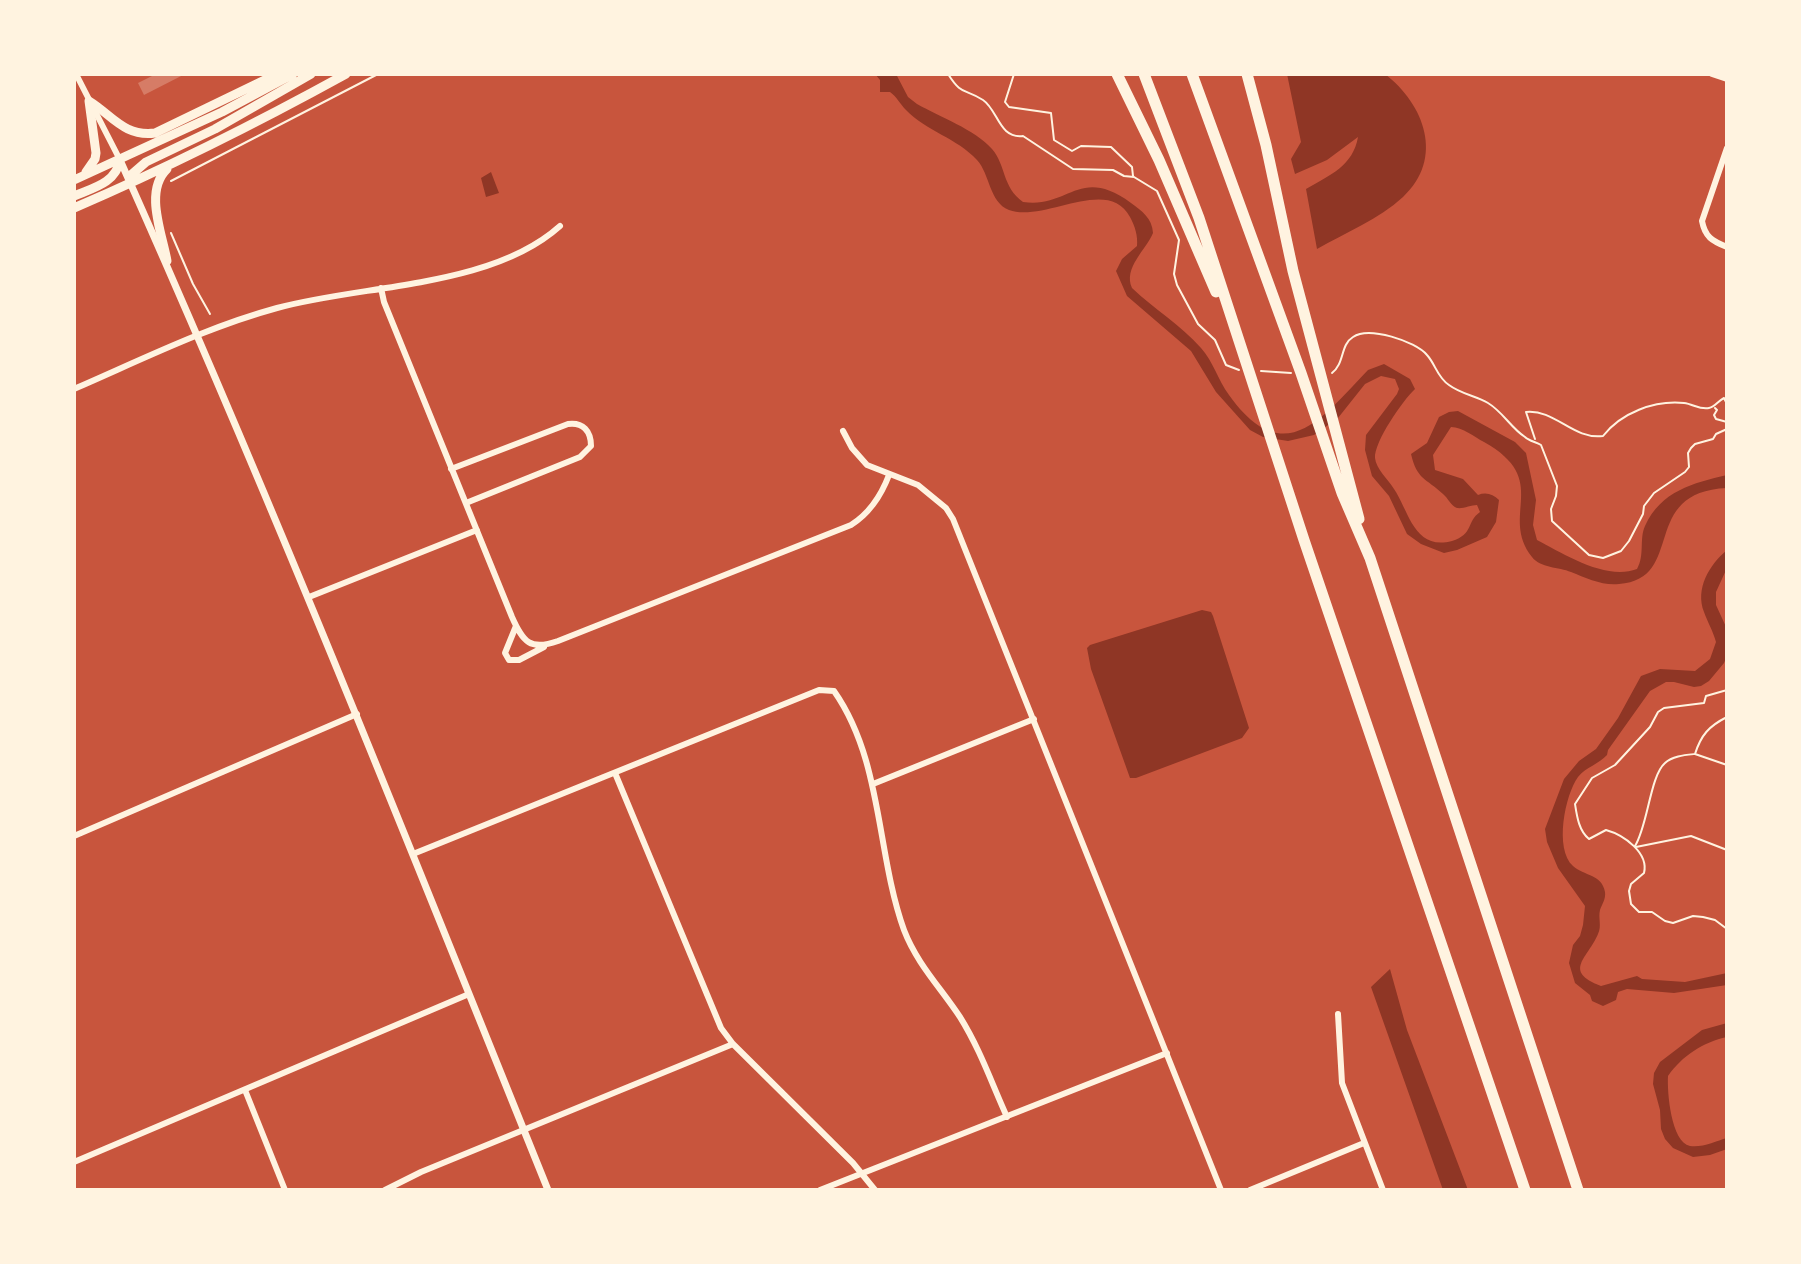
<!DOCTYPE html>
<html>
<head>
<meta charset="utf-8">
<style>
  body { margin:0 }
  #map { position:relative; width:1801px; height:1264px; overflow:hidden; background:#c8553d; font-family:Lato,sans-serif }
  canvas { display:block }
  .frame { position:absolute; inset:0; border:76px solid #fff3e0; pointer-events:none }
</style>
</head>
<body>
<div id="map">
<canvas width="1801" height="1264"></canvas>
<div class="frame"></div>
</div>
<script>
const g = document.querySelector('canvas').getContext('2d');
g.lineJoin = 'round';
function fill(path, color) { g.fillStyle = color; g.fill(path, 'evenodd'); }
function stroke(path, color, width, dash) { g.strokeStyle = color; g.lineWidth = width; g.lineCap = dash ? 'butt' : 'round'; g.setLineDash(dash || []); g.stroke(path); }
const water = new Path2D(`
  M875 74H896L908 97 917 104C940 117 974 129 992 149 1006 165 1002 187 1023 202 1069 209 1079 165 1131 203 1142 211 1152 218 1153 233 1146 250 1123 268 1132 288 1154 309 1181 325 1201 348 1213 361 1218 380 1229 395 1284 472 1322 418 1368 370L1384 364 1410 379 1415 389C1403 400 1374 442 1375 458 1376 469 1388 479 1394 489 1409 511 1414 551 1452 541 1474 534 1466 522 1480 512L1477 505C1471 505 1463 509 1457 508 1451 506 1448 498 1443 494 1426 478 1417 480 1411 454L1427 443 1439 417 1449 412 1458 411 1515 442 1526 453 1536 500 1533 525 1537 540C1564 554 1606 581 1637 569 1645 555 1639 539 1645 526 1661 491 1693 483 1727 475V488C1638 492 1687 579 1619 584 1603 586 1586 578 1571 572 1559 567 1540 568 1532 557 1499 515 1552 480 1484 442 1474 437 1463 427 1451 427L1433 455 1435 470 1463 479 1478 495C1486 492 1493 494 1499 500L1496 522 1487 537 1457 550 1444 553 1421 544 1407 534 1389 496 1372 476 1365 450 1366 435 1397 394 1399 389 1395 379 1381 376 1365 384 1338 418 1314 435 1288 441 1263 437 1250 430 1216 392 1191 351 1127 296 1116 271 1122 259 1137 246C1138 236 1135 226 1130 217 1108 175 1044 223 1009 210 989 202 990 174 977 160 957 138 926 131 906 110 900 104 897 97 890 92H880V80Z
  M1287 74H1385C1424 104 1445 158 1403 197 1379 219 1345 233 1317 249L1306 189C1330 175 1353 166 1358 137L1327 160 1295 174 1291 159 1301 142Z
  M491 172 499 193 486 197 481 178Z
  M1727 550V568L1716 592V605L1727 629V656L1724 663 1709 681 1701 686 1694 687 1674 682H1666L1650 691 1608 750 1607 755C1599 764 1586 767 1578 777 1565 795 1554 849 1573 866 1584 876 1602 874 1605 892 1606 899 1602 904 1600 910 1598 918 1602 926 1598 934 1588 958 1562 971 1601 986L1637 976 1642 979 1685 982 1727 973V985L1674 993 1627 989 1618 992 1616 1000 1603 1006 1592 1001 1590 995 1575 983 1569 963 1573 945 1580 936 1583 925 1585 906 1558 868 1547 842 1545 829 1564 779 1579 761 1596 749 1618 718 1641 676 1660 669 1695 671 1710 659 1716 642C1713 631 1708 623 1704 612 1695 589 1709 565 1727 550Z
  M1202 610 1211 612 1213 616 1249 728 1242 738 1136 778H1130L1091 669 1087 648 1090 645Z
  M1390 969 1407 1030 1468 1190H1443L1371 987Z
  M1727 1023V1037C1703 1042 1682 1056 1668 1076 1667 1092 1671 1142 1690 1146 1702 1148 1716 1141 1727 1138V1149L1710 1155 1693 1157 1673 1148 1665 1139 1661 1129 1660 1110 1653 1084 1654 1073 1660 1062 1702 1030Z`);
const building = new Path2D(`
  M156 74H185L144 95 138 83Z`);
const path = new Path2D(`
  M948 74C962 96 964 88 983 100 998 110 999 139 1023 136L1073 169 1113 170 1124 176 1134 177 1157 191 1179 240 1174 274 1177 285 1198 324 1215 340 1226 365 1239 370
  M1014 74 1005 102 1009 107 1051 113 1054 140 1072 151 1081 146 1111 147 1132 167 1133 176
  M171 181 378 74
  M171 233 193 284 210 314
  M1261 371 1291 373
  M1332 373C1345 363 1340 345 1353 337 1369 326 1415 341 1427 355 1436 365 1437 377 1449 385 1461 394 1476 396 1488 403 1503 412 1511 428 1525 437 1529 441 1536 442 1541 445L1557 486 1556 496 1551 509 1552 521 1589 555 1603 558 1621 551 1629 541 1643 514 1644 506 1654 493 1685 472 1689 467 1688 453 1691 448 1695 444 1713 439 1716 434 1727 429
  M1715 408 1717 410 1714 415 1716 419 1727 422
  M1535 439 1526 412C1555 409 1573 440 1603 436 1621 413 1654 400 1684 403 1693 404 1700 410 1709 408 1715 407 1718 401 1724 398L1727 404
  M1727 690 1706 696 1704 703 1664 708 1658 712 1650 727 1615 765 1592 778 1575 804C1577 817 1579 831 1589 839L1606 830C1624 835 1649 853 1644 873L1631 884 1629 891 1631 904 1639 912H1652L1665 921 1673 923 1693 916 1703 917 1715 920 1727 929
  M1695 754 1727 765
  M1635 846C1648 825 1650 776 1665 763 1672 756 1685 755 1695 754 1701 735 1709 726 1727 717
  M1636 847 1691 836 1727 850`);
const minor = new Path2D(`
  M76 74 120 160
  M1712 74 1727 79
  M1727 148 1702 221C1705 237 1712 241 1727 247
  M381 288 384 302 512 617C523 642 530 651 558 641L851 525C870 513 881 496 889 475
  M74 389C141 360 207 327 277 308 365 284 491 288 560 226
  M843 431 852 448 867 465 918 485 946 508 953 519 1221 1190
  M451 469 568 424C583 422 591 431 591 446L580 457 466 503
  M309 597 477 530
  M516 626 505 653 509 660H519L544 647
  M615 773 721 1028 733 1044 853 1163 875 1190
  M873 784 1034 719
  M74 836 357 714
  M413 854 819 690 834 691C883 761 876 852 904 930 917 964 941 988 960 1017 980 1049 992 1084 1007 1117
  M1338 1014 1342 1083 1383 1190
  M245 1090 285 1190
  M74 1162 469 994
  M385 1190 421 1172 733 1044
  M820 1190 1167 1053
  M1250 1190 1364 1143`);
const tertiary = new Path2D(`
  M120 160C272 500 409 845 548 1190`);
const primary = new Path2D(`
  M89 101C112 115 124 137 155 133L277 74
  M86 172 95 159 96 153 89 101
  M74 180 222 112 293 74
  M130 184 131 175 146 162 215 129 311 74
  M74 196C93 188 116 183 120 160
  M74 208C167 168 257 123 346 74
  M167 261C162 233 144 191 167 169`);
const motorway = new Path2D(`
  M1117 74 1159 160 1216 292
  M1144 74 1199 218 1304 540 1525 1190
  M1192 74 1301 373 1342 493 1370 558 1578 1190
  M1247 74 1266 145 1293 271 1359 519`);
fill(water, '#8f3625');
fill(building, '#d67c66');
stroke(path, '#fff3e0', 2);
stroke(minor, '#fff3e0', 6);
stroke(tertiary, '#fff3e0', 7);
stroke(primary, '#fff3e0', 9);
stroke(motorway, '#fff3e0', 11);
</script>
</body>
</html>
